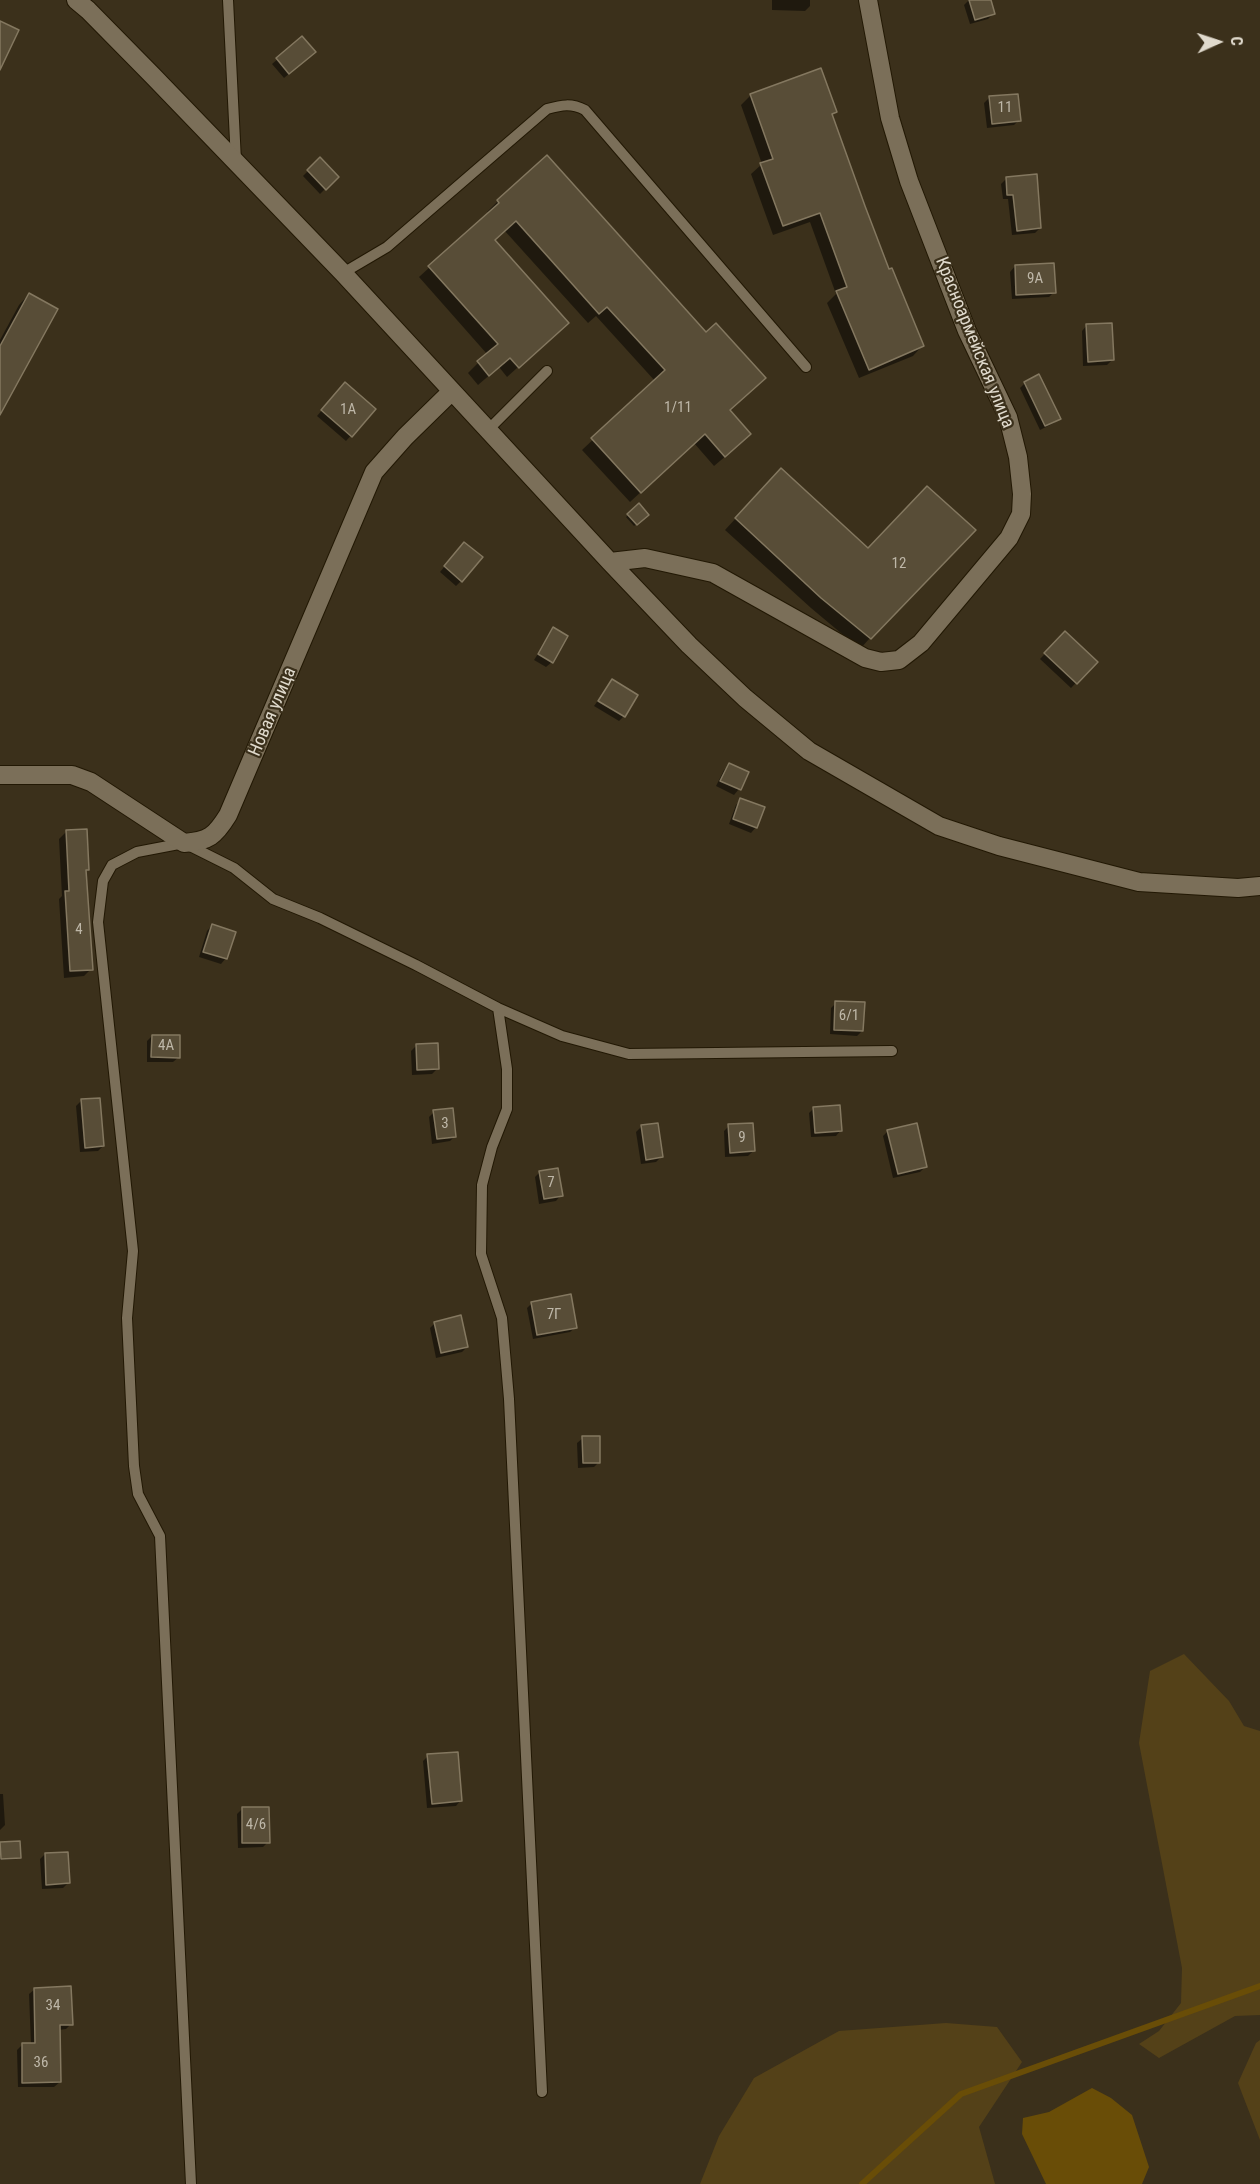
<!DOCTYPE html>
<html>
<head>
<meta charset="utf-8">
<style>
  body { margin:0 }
  #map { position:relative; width:1260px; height:2184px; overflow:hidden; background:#3b301b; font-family:"Roboto Condensed",sans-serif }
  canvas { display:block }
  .north { position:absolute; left:1188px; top:12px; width:60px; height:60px; -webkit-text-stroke:4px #3b301b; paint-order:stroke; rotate:87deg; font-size:16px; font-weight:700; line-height:24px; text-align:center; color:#e0dacd }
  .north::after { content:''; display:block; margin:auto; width:21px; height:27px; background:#e0dacd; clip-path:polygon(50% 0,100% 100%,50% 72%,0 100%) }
</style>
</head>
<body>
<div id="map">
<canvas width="1260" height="2184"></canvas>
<div class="north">С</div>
</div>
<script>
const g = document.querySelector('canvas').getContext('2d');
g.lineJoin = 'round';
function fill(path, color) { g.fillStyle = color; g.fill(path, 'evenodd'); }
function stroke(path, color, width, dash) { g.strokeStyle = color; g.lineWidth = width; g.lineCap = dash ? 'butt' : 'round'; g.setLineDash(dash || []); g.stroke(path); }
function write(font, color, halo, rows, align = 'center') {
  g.font = font + ' "Roboto Condensed",sans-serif'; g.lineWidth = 4.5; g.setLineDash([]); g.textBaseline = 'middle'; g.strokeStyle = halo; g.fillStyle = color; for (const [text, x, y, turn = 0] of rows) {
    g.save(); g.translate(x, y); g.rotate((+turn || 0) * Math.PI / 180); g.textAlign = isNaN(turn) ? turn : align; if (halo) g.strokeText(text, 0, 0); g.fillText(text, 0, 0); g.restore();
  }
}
const green = new Path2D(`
  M1184 1654 1229 1701 1244 1726 1260 1731V2015L1235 2016 1159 2058 1139 2044 1159 2031 1181 2003 1182 1968 1139 1743 1150 1671Z
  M946 2023 997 2027 1022 2062 979 2127 995 2184H700L719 2136 754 2078 839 2031Z
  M1260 2040V2140L1238 2083 1256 2043Z`);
const water = new Path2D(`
  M1092 2088 1111 2098 1132 2115 1149 2167 1142 2184H1046L1022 2134 1023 2118 1049 2112Z`);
const shadow = new Path2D(`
  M772 0H810V6L805 11 772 10Z
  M969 0H990L993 14 988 19 970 24 964 5Z
  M302 38 309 57 284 78 272 64Z
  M751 95 835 112 831 116 888 271 922 346 913 356 859 378 827 303 836 294 810 222 773 235 751 174 762 164 741 105Z
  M989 98 1019 120 1014 125 987 128 984 103Z
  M546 157 729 411 739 445 714 466 694 443 630 502 582 450 655 381 596 316 588 323 504 230 494 240 556 333 507 377 499 367 478 385 468 373 487 354 419 277 489 213 487 212 498 201Z
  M320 159 337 177 320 194 303 176Z
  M1006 179 1040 228 1035 233 1012 235 1008 199H1003L1001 184Z
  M1015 266 1054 292 1049 297 1012 299 1010 272Z
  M29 294 0 412V340L19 305Z
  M1087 325 1112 360 1107 365 1083 366 1082 331Z
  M1025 383 1059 418 1054 423 1040 430 1020 388Z
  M340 389 374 410 346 441 317 416Z
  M770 481 870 638 860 649 811 608 725 530Z
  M639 505 647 515 634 526 626 517Z
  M459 549 461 581 456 586 440 572Z
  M554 629 552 662 546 667 534 660Z
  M1065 633 1096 662 1071 688 1040 659Z
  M612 681 624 716 619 721 594 706Z
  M729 765 747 773 739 789 734 795 716 786 724 770Z
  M741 800 756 827 751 833 729 824 736 805Z
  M66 832 88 870 85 872 91 969 84 976 64 978 59 899 62 896 59 839Z
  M212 925 226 958 221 964 199 957 207 931Z
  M836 1003 862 1031 857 1036 830 1034 831 1008Z
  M152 1036 179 1057 173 1062H147V1041Z
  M416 1046 437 1069 432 1074 412 1075 411 1051Z
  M81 1101 103 1146 98 1151 80 1152 76 1106Z
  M814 1108 841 1130 836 1136 811 1137 809 1113Z
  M434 1112 455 1136 450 1141 432 1144 429 1117Z
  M729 1126 753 1151 748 1156 725 1157 724 1131Z
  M641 1127 661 1157 656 1162 641 1164 636 1132Z
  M888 1131 925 1167 920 1172 893 1178 883 1136Z
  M540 1172 561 1195 556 1201 539 1204 535 1177Z
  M532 1303 576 1327 570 1332 533 1339 527 1308Z
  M435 1323 467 1347 462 1352 436 1358 430 1328Z
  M583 1438 599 1462 594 1467 578 1468 577 1443Z
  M428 1756 461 1800 456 1806 427 1808 423 1761Z
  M0 1794H3L5 1825 0 1830Z
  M243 1808 268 1842 263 1847 238 1848 237 1814Z
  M1 1843 20 1857 18 1859 0 1860Z
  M45 1854 68 1883 63 1888 42 1889 40 1859Z
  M35 1989 71 2024 66 2029 59 2030 60 2082 54 2087H18L17 2050 22 2045H31L29 1994Z`);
const stream = new Path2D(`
  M862 2184 961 2094 1260 1986`);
const building = new Path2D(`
  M969 0H991L995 14 975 20Z
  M0 21 19 30 0 70Z
  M302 36 316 52 289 74 276 58Z
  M821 68 837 112 832 114 865 206 889 269 892 268 924 346 869 370 836 291 847 287 820 213 783 226 760 163 773 159 750 94Z
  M1018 94 1021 121 992 124 989 96Z
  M547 155 706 332 716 323 766 378 730 410 751 434 725 457 705 434 641 493 591 438 665 370 607 307 599 314 516 221 495 240 569 323 519 368 510 358 489 376 477 361 498 344 428 266 499 203 497 200Z
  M320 157 339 177 326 190 307 170Z
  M1037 174 1041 228 1017 231 1013 195H1007L1006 177Z
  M1054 263 1056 293 1016 295 1015 265Z
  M29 293 58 309 0 415V346Z
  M1112 323 1114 360 1088 362 1086 324Z
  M1039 374 1061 419 1045 426 1024 382Z
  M345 382 376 409 352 437 321 410Z
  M781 468 868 548 927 486 976 530 871 639 821 598 735 518Z
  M639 503 649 515 637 525 627 514Z
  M464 542 483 557 462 582 444 566Z
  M553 627 568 636 553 663 538 654Z
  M1065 631 1098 662 1077 684 1044 653Z
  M612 679 638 695 625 717 598 701Z
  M729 763 749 772 741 790 720 781Z
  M740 798 765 807 757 828 733 819Z
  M87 829 89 870H86L93 970 70 971 65 891H69L66 830Z
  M212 924 236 932 227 959 203 952Z
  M835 1001 865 1002 863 1031 834 1030Z
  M152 1035H180V1058L151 1057Z
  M438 1043 439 1069 417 1070 416 1044Z
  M100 1098 104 1146 85 1148 81 1099Z
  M840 1105 842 1131 815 1133 813 1107Z
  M453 1108 456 1137 437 1139 433 1110Z
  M658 1123 663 1157 646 1160 641 1125Z
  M753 1123 755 1151 730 1153 728 1124Z
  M917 1123 927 1167 898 1174 887 1130Z
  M558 1168 563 1196 544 1199 539 1171Z
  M571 1294 577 1328 537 1335 531 1302Z
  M461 1315 468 1347 441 1353 434 1322Z
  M582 1436H600V1463H583Z
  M458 1752 462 1801 432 1804 427 1754Z
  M242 1807H269L270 1843H242Z
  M20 1841 21 1858 1 1859 0 1842Z
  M68 1852 70 1883 46 1885 45 1853Z
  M71 1986 73 2025H60L61 2082 22 2083V2043H35L34 1988Z`);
const service = new Path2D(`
  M228 0 236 161
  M343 273 387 247 547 109C562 105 571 103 585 110L806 367
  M487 431 547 371
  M498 1008 507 1069V1109L492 1147 482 1185 481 1254 502 1318 509 1399 542 2092
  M191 2184 160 1536 138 1494 134 1466 127 1318 133 1251 98 922 103 881 112 865 137 852 184 843 234 868 273 899 320 918 416 965 498 1008 562 1036 629 1054 892 1051`);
const minor = new Path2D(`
  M76 0 88 10 153 76 343 273 610 562 689 645 745 698 809 751 939 826 999 846 1139 882 1238 888 1260 886
  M610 562 645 558 713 573 865 658 881 662 899 660 921 643 1009 538 1021 514 1022 494 1018 457 1008 417 967 331 909 181 890 118 868 0
  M0 775H72L91 782 184 843C209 841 215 836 228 815L374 472 405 437 452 391`);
const numberNames = [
  ["11",1005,108],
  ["9А",1035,279],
  ["1/11",678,408],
  ["1А",348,410],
  ["12",899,564],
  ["4",79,930],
  ["6/1",849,1016],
  ["4А",166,1046],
  ["3",445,1124],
  ["9",742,1138],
  ["7",551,1183],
  ["7Г",554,1315],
  ["4/6",256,1825],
  ["34",53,2006],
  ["36",41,2063]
];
const streetNames = [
  ["Красноармейская улица",974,343,68],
  ["Новая улица",273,712,-67]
];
fill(green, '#544118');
fill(water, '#694d07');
fill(shadow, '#0007');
stroke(stream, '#694d07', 6);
fill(building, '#584d37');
stroke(building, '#847860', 1.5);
stroke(service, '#221804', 12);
stroke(minor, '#221804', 20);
stroke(service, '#7b6f59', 10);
stroke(minor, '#7b6f59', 18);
write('15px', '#beb7a8', null, numberNames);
write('18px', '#e0dacd', '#3b301b', streetNames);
</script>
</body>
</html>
